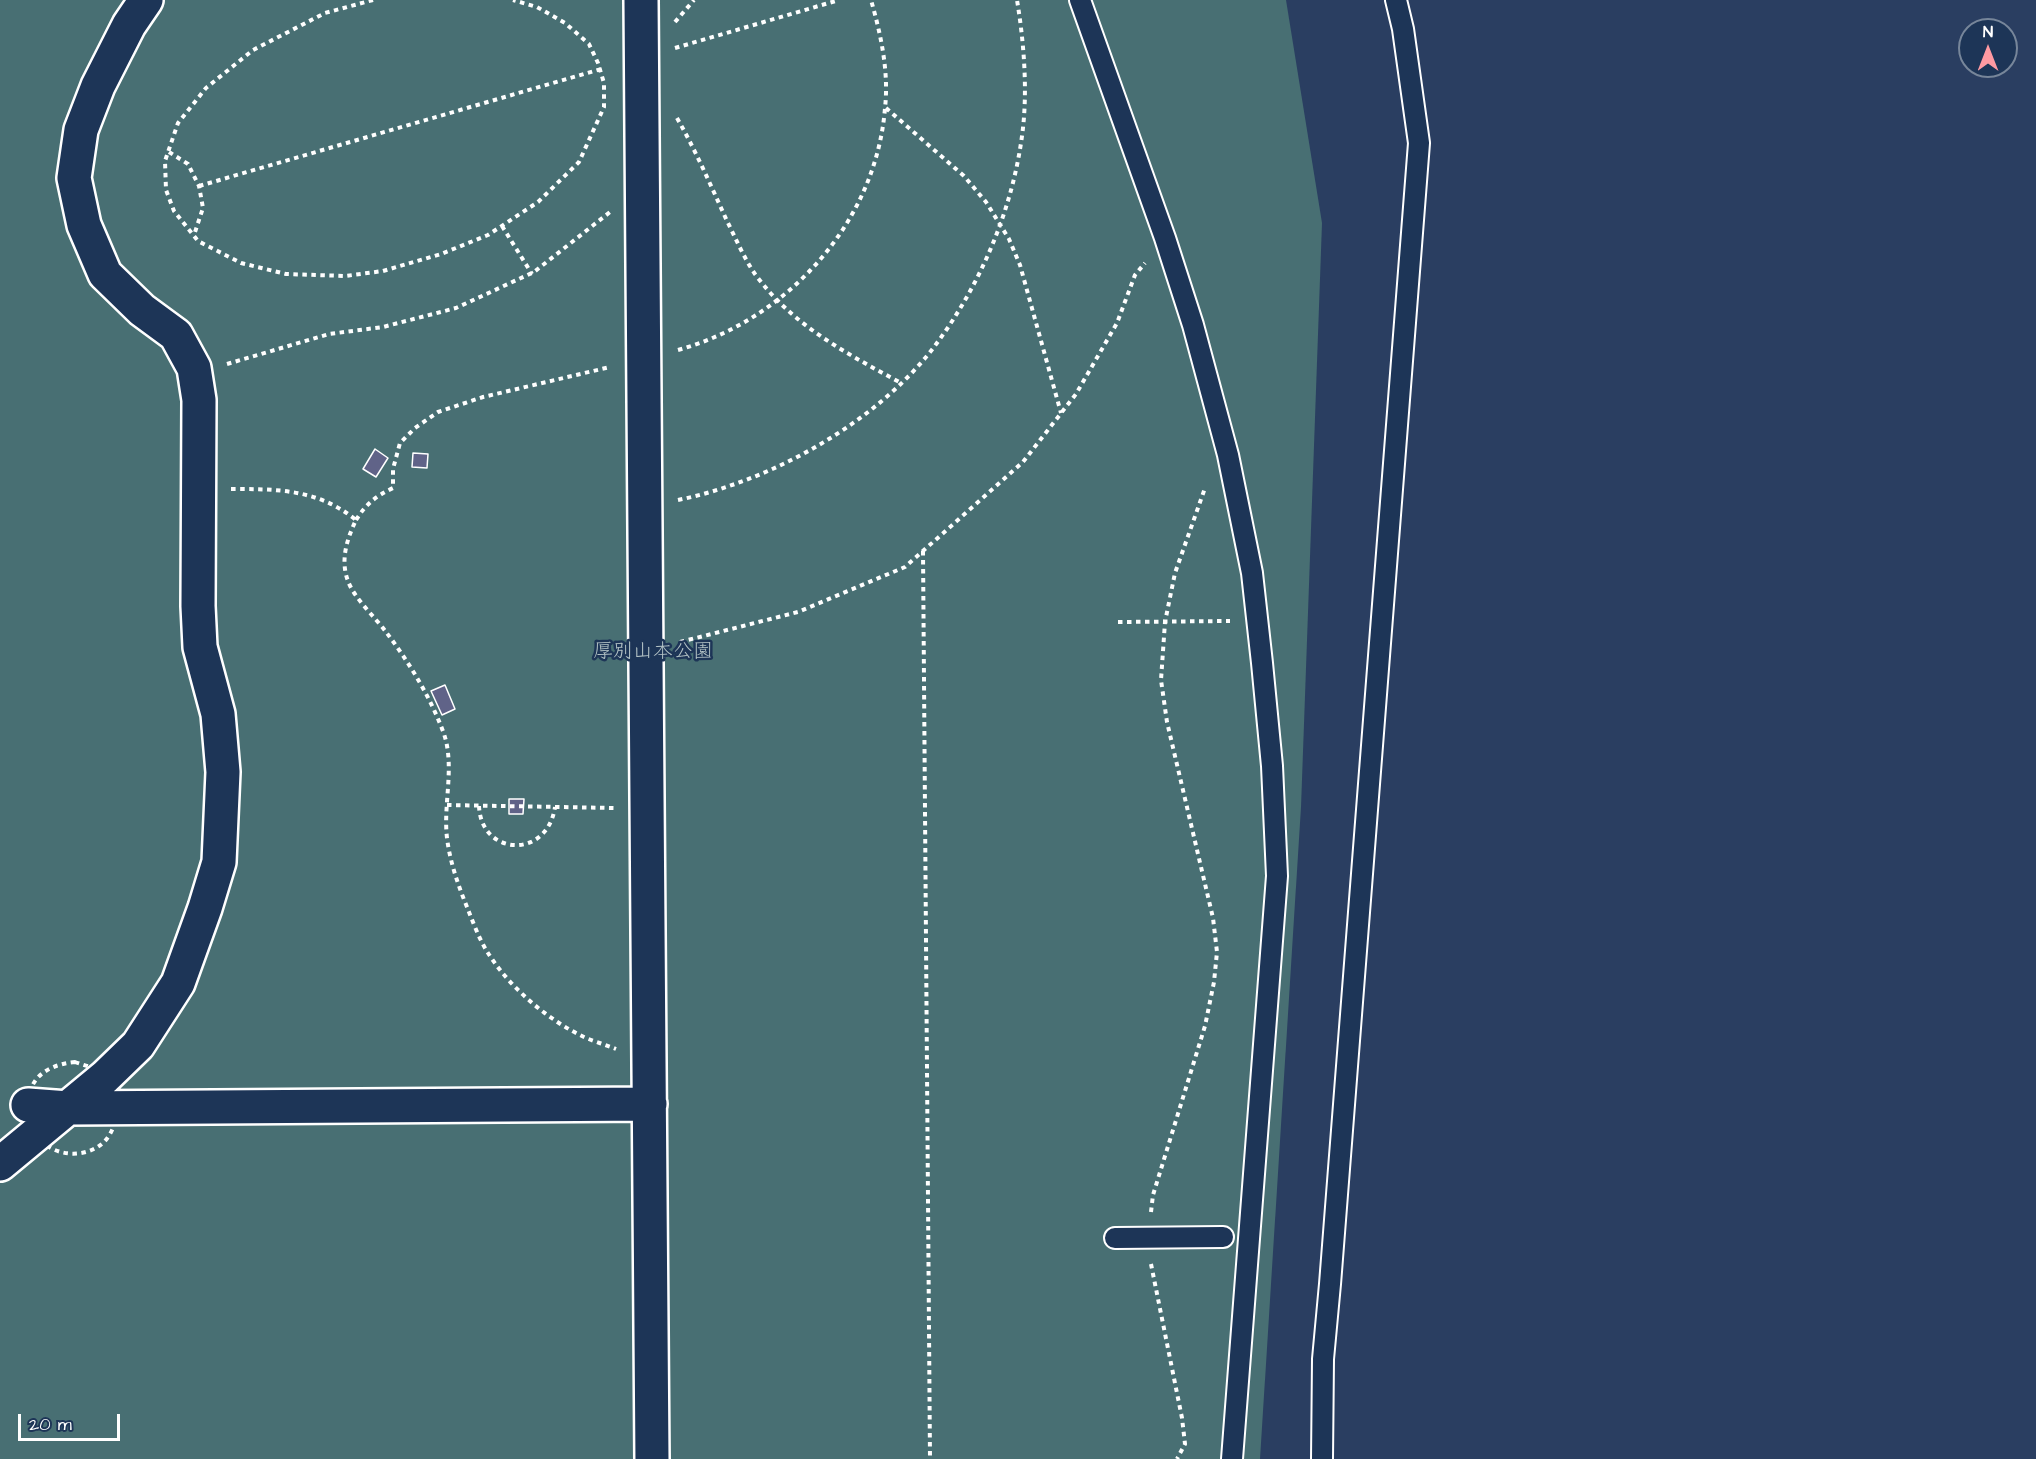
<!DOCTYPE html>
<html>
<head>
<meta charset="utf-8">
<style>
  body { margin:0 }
  #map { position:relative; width:2036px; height:1459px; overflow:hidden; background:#2a3e61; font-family:"Architects Daughter",sans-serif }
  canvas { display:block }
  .north { position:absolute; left:1958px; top:18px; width:60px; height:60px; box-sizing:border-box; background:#1d3557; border:2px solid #77869a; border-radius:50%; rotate:0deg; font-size:16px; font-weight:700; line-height:24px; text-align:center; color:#fff }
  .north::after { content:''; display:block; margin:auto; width:21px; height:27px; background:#ff9aa2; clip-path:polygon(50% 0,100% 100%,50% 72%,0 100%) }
  .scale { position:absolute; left:18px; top:1414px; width:102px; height:27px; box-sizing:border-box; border:3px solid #fff; border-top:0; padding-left:8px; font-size:18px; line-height:21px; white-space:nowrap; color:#fff; -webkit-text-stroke:4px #1d3557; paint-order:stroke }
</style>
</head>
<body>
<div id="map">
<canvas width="2036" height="1459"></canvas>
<div class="north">N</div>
<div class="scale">20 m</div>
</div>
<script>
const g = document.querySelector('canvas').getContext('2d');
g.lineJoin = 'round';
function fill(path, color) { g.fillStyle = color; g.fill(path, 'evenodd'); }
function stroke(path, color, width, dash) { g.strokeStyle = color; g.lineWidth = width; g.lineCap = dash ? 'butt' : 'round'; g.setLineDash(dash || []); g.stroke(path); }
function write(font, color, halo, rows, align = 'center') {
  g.font = font + ' "Architects Daughter","Klee One",sans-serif'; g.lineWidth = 5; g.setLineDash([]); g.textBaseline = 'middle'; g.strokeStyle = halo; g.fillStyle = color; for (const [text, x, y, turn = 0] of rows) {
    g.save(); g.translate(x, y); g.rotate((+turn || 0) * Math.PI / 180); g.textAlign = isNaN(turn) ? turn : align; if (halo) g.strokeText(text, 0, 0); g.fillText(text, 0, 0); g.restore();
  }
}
const green = new Path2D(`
  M0 0H1286L1322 223 1301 807 1260 1459H0Z`);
const building = new Path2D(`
  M375 449 388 458 376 477 363 469Z
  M413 453 428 454 427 468 412 467Z
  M445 685 455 709 442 715 431 691Z
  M509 799H524L523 814H509Z`);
const path = new Path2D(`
  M373 0 325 13 253 50 206 88 178 123 165 161 166 190 174 211 198 241 241 263 286 274 345 276 383 271 441 254 488 235 538 202 579 162 604 107V83L598 63 589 44 565 23 537 7 513 0
  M675 22 694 0
  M675 48 839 0
  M886 108 964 176 986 202 1009 239 1020 265 1061 413
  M677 118C696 151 711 186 727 221 736 239 744 258 755 274 793 326 846 353 901 383
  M169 152 188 164 199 186 203 208 194 235
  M199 186 601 69
  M502 226 532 274
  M678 350C787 320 876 223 885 108 889 72 881 35 871 0
  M227 364 329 334 383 327 456 308 534 272 610 212
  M231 489C277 489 318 489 356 520 347 539 340 560 348 581 354 598 375 617 386 632 409 662 431 698 444 734 455 767 443 804 447 838 450 862 458 885 467 907 473 922 479 939 488 953 510 988 549 1021 586 1038 596 1042 606 1045 616 1049
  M678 500C771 481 876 423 934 347 980 286 1012 211 1022 136 1028 93 1024 42 1017 0
  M356 520C366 504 376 496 393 488V469L400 443 415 428 438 412 483 397 610 367
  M923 551 930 1459
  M1118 622 1230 621
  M680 642 798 612 905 567 1023 462 1076 394 1117 323 1135 275 1145 263
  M447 805 614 808
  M479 806C481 856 547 860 555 807
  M75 1062C83 1065 93 1067 100 1072 121 1089 122 1123 104 1142 85 1160 50 1157 36 1134 33 1129 32 1122 31 1116 22 1083 43 1065 75 1062Z
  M1151 1212 1153 1195 1205 1026 1214 982 1217 952 1213 918 1167 722 1161 680 1165 622 1175 573 1205 488
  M1151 1264 1182 1418 1185 1444 1177 1459`);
const lane = new Path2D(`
  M1080 0 1165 238 1193 325 1228 455 1252 573 1262 663 1272 766 1277 876 1232 1459
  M1115 1238 1223 1237
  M1322 1459 1323 1359 1330 1284 1419 143 1403 29 1396 0`);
const street = new Path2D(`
  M641 0 652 1459
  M28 1105 68 1108 650 1104
  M0 1164 105 1077 138 1045 178 983 205 908 219 862 223 772 218 714 200 647 198 606 199 400 194 368 176 335 142 310 105 274 84 225 74 178 81 130 98 86 129 25 146 0`);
const parkNames = [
  ["厚別山本公園",653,653]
];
fill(green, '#486f73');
fill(building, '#606388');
stroke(building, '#fff', 1.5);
stroke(lane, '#fff', 24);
stroke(street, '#fff', 38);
stroke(path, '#fff', 4, [4.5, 4.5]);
stroke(lane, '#1d3557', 20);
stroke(street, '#1d3557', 33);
write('20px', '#b6c5c7', '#1d3557', parkNames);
</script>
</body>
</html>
